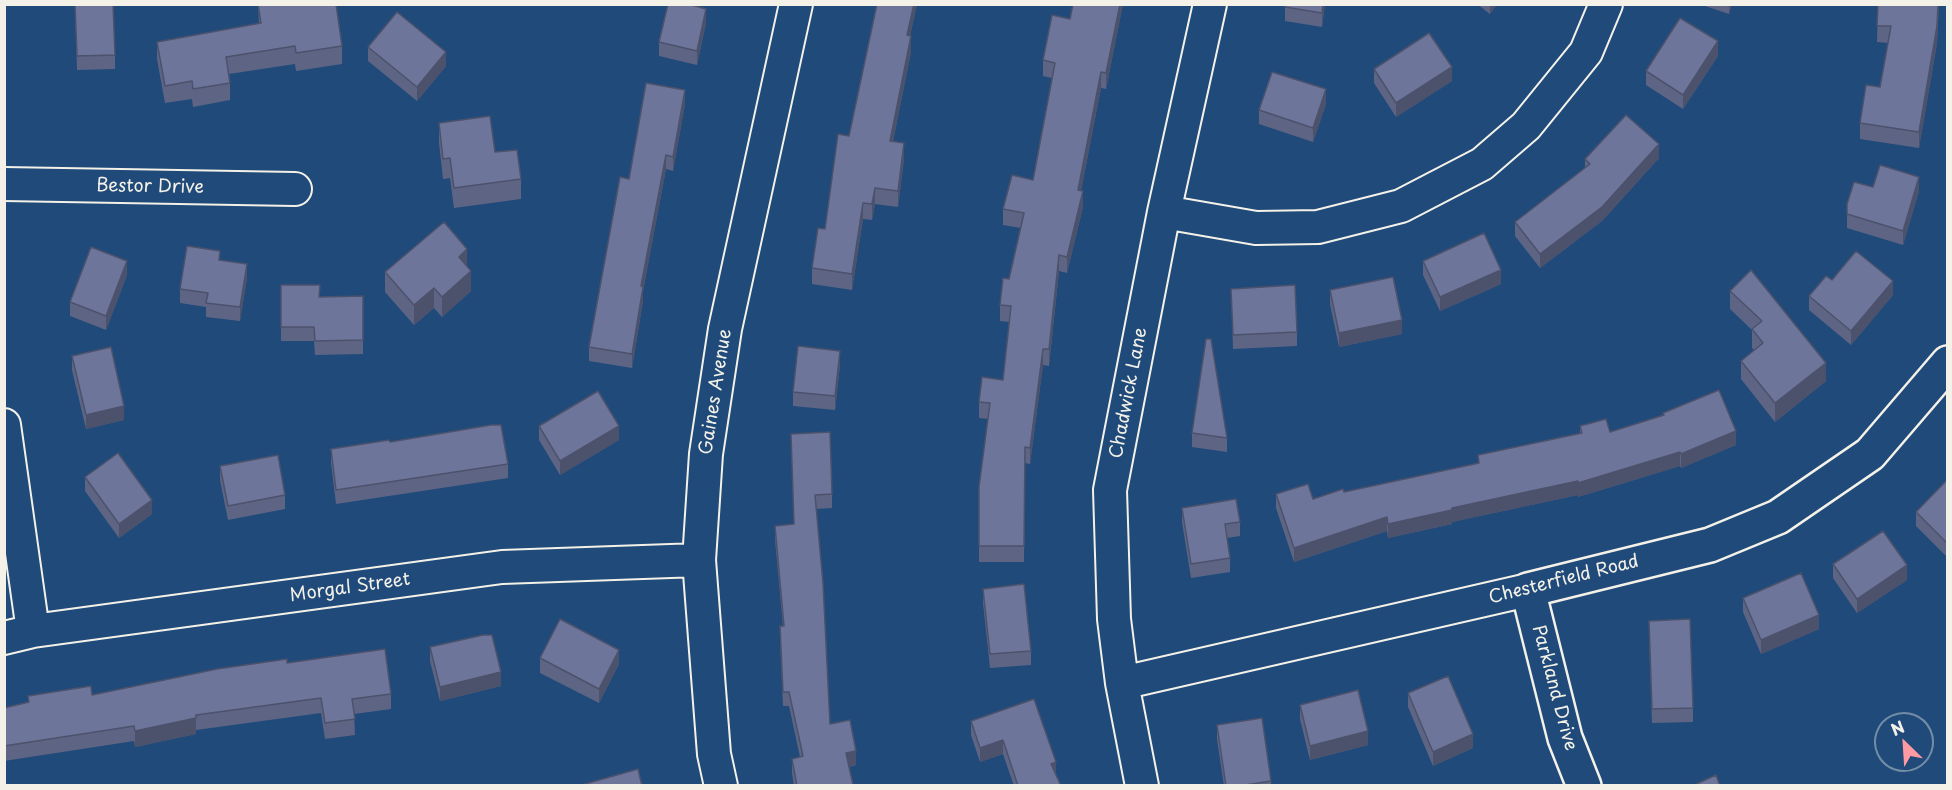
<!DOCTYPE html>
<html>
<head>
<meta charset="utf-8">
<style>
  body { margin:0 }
  #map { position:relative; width:1952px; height:790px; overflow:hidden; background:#1f4a7a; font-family:"Playpen Sans",sans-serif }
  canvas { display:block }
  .frame { position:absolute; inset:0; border:6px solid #f4f1e8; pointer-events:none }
  .north { position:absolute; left:1874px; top:712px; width:60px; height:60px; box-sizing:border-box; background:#1f4a7a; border:2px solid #748da6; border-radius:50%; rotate:335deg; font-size:16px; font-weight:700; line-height:24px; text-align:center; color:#f4f1e8 }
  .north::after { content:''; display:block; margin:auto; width:21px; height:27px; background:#ff9aa2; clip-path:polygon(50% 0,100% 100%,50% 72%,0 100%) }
</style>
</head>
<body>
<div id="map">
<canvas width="1952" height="790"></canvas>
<div class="frame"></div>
<div class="north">N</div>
</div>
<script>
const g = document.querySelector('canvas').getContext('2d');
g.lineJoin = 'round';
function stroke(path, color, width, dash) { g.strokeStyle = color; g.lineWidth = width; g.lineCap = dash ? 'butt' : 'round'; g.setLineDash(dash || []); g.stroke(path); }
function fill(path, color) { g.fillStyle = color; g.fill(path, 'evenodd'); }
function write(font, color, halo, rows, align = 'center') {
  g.font = font + ' "Playpen Sans",sans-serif'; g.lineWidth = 6; g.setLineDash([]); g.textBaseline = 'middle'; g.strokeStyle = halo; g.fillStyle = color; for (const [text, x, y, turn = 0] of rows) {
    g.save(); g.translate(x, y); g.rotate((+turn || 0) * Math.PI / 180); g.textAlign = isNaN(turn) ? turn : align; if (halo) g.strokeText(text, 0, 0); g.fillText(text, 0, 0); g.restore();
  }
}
const street = new Path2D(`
  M4 184 295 189
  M1164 212 1256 228 1318 227 1401 206 1482 164 1526 126 1586 52 1606 4
  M4 425 33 631
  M4 638 33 631 502 567 699 560
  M1122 683 1528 590
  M721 786 714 754 699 560 706 454 725 329 796 4
  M1142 786 1122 683 1114 619 1110 490 1164 212 1210 4`);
const secondary = new Path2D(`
  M1584 786 1565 738 1528 590 1710 545 1778 517 1870 454 1948 363`);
const wall = new Path2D(`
  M75 4 115 55V69L77 70Z
  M258 4H336L342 46V64L296 71 295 64 229 74 230 83V100L193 107 192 99 165 103 157 59V42L259 24Z
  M877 4H917L910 36 911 52 893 141 904 159 898 207 875 204 872 220 863 219 852 290 812 284V268L825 229 849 136Z
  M1123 4 1106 89 1101 88 1081 191 1083 207 1067 273 1059 271 1049 366 1043 365 1030 464 1025 463 1024 562H979V487L988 419 979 418V402L1003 380 1009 322 1000 321V305L1009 279 1021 228 1003 225V209L1033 180 1052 78 1043 76V60L1070 19Z
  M1325 4 1322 27 1285 21V7Z
  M1477 4H1497L1490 14Z
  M1699 4H1732L1729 14Z
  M1878 4H1939L1937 43 1919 148 1860 139V123L1880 87 1888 43 1877 42Z
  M706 23 697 65 659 56V42Z
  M368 47 446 66 417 101 368 61Z
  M1718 56 1683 109 1646 85V71Z
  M1374 69 1452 81 1396 117 1374 83Z
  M685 104 673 171 666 169 643 291V301L632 368 589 361V347L629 179Z
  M1326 104 1313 142 1259 124V110Z
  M439 123 495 152 521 179V199L454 208 450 178 443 179 439 143Z
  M1659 158 1602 221 1540 268 1515 236V222L1585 168V159Z
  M1873 187 1919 191 1903 245 1847 228V204Z
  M220 260 247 278 240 321 206 317V307L180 303V289Z
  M1423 261 1501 284 1440 311 1423 275Z
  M467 267 471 291 442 317 434 308 414 325 385 292V272Z
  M127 275 106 330 70 316V302Z
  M1832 280 1893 295 1851 345 1809 310V296Z
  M281 285 320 297 363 296V354L315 355 314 341H281Z
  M1231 289 1297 332V346L1233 349Z
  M1330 290 1402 334 1339 347 1330 304Z
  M1730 291 1826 381 1775 422 1741 379V361L1754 350 1752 348V330L1730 309Z
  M72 356 124 420 86 429 72 370Z
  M840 365 835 410 793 406V392Z
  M1663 413 1736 445 1681 468 1680 466 1578 497V495L1452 522V524L1388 538 1387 531 1294 562 1276 508V494L1313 499 1478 464V455L1580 433V426L1610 432 1663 416Z
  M539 426 619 440 560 475 539 440Z
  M1192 433 1227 438V452L1192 447Z
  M791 434 832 494V508L816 509 830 724 856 765 849 767 853 786H794L792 773V759L800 757 789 706H783L780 640V626H783L775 540V526L794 524Z
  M390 442 508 464V478L336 504 331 463V449Z
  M220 466 285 495V509L228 520 220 480Z
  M85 477 152 514 119 538 85 491Z
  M1947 480V557L1916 526V512Z
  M1182 508 1240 522V536L1227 538 1230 558V572L1191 578 1182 522Z
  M1833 564 1907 580 1857 613 1833 578Z
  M983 589 1031 651V665L990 668 983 603Z
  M1743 598 1819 629 1761 654 1743 612Z
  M1649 635 1693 708V722L1652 723Z
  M430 647 501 686 440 701 430 661Z
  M540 658 619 664 599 703 540 673Z
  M287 663 391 694V709L354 714 355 735 325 739 321 713 196 730V734L135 747 134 741 4 761V708L28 702V696L92 695Z
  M1408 693 1473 748 1433 766 1408 707Z
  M1034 699 1056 775 1061 786H1014L1003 754 980 762 971 735V721Z
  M1300 705 1368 745 1310 760 1300 719Z
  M1217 725 1271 781V786H1224L1217 739Z`);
const shadedWall = new Path2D(`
  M914 4H917L907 51V35Z
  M1120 4H1123L1106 89V73Z
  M1323 4H1325L1322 27V13Z
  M1490 4H1497L1490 14Z
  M1729 4H1732L1729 14Z
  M1938 4H1939L1937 43 1919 148V132Z
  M706 9V23L697 65V51Z
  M911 36V52L890 157V141Z
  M1718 41V56L1683 109V95Z
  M446 52V66L417 101V87Z
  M1452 67V81L1396 117V103Z
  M1101 72V88L1078 206V190Z
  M1326 89V104L1313 142V128Z
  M685 90V104L673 171V157Z
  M904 143V159L898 207V191Z
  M1659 144V158L1602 221 1540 268V254Z
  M666 155V169L643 291V301L632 368V354L641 286Z
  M1919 177V191L1903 245V231Z
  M875 188V204L872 220V204Z
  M1083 191V207L1067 273V257Z
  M863 203V219L852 290V274Z
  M467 249V269L459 257Z
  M1059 255V271L1049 366V349Z
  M127 261V275L106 330V316Z
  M247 264V278L240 321V307Z
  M1501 270V284L1440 311V297Z
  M471 271V291L442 317V297Z
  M1893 281V295L1851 345V331Z
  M434 288V308L414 325V305Z
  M1402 320V334L1339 347V333Z
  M1043 349V365L1030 464V448Z
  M840 351V365L835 410V396Z
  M1826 363V381L1775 422V403Z
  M124 406V420L86 429V415Z
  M619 426V440L560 475V461Z
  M1736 431V445L1681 468V454Z
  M1680 452V466L1578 497V483Z
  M1578 481V495L1452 522V524L1388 538V524L1452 508Z
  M152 500V514L119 538V524Z
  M1387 517V531L1294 562V548Z
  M1907 565V580L1857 613V599Z
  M1819 615V629L1761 654V640Z
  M619 650V664L599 703V689Z
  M501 672V686L440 701V687Z
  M196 718V734L135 747V731Z
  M1368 731V745L1310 760V746Z
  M1473 734V748L1433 766V752Z
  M1003 740V754L980 762V748Z
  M856 751V765L846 767V753Z
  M1056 762V776L1051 764Z`);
const building = new Path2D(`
  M75 4H113L115 55 77 56Z
  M258 4H336L342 46 296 53 295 46 226 57 230 83 193 89 192 81 165 86 157 42 261 23Z
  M668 4H688L706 9 697 51 659 42Z
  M877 4H914L907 35 911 36 890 141 904 143 898 191 875 188 872 204 863 203 852 274 812 268 818 228 825 229 838 134 849 136Z
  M1073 4H1120L1106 73 1101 72 1078 190 1083 191 1067 257 1059 255 1049 349H1043L1030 448 1025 447 1024 546H979V487L990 403 979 402 982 377 1003 380 1011 306 1000 305 1003 278 1009 279 1024 213 1003 209 1012 175 1033 180 1055 63 1043 60 1052 15 1070 19Z
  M1285 4H1323L1322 13 1285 7Z
  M1878 4H1938L1937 26 1919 132 1860 123 1866 85 1880 87 1891 26H1877Z
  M397 12 446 52 417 87 368 47Z
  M1680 18 1718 41 1683 95 1646 71Z
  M1429 33 1452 67 1396 103 1374 69Z
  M1272 72 1326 89 1313 128 1259 110Z
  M646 83 685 90 673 157 666 155 641 286 643 287 632 354 589 347 620 177 629 179Z
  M1626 115 1659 144 1602 207 1540 254 1515 222 1590 164 1585 159Z
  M490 116 495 152 517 150 521 179 454 188 450 158 443 159 439 123Z
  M1880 165 1919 177 1903 231 1847 214V204L1854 182 1873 187Z
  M444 222 467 249 459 257 471 271 442 297 434 288 414 305 385 272Z
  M1484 233 1501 270 1440 297 1423 261Z
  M187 246 220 251 219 260 247 264 240 307 206 303 208 293 180 289Z
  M91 247 127 261 106 316 70 302Z
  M1856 251 1893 281 1851 331 1809 296 1826 276 1832 280Z
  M1751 270 1826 363 1775 403 1741 361 1763 343 1752 329 1762 321 1730 291Z
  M1393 277 1402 320 1339 333 1330 290Z
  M281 285H320L319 297 363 296V340L315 341 314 327H281Z
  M1295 285 1297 332 1233 335 1231 289Z
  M1206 339H1211L1227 438 1192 433Z
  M798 346 840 351 835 396 793 392Z
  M111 347 124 406 86 415 72 356Z
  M1719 390 1736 431 1681 454 1680 452 1578 483V481L1452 508V510L1388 524 1387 517 1294 548 1276 494 1308 484 1313 499 1343 489 1344 492 1479 463 1478 455 1582 433 1580 426 1606 419 1610 432 1664 415 1663 413Z
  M598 391 619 426 560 461 539 426Z
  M491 425H501L508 464 336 490 331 449 389 440 390 442Z
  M830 432 832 494 815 495 823 583 830 724 850 720 856 751 846 753 853 785 848 786H797L792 759 803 756 789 692H783L780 626H784L775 526 794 524 791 434Z
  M118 453 152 500 119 524 85 477Z
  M278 455 285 495 228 506 220 466Z
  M1947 480V543L1916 512Z
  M1236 499 1240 522 1225 524 1230 558 1191 564 1182 508Z
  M1883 531 1907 565 1857 599 1833 564Z
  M1801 573 1819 615 1761 640 1743 598Z
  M1024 584 1031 651 990 654 983 589Z
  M560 619 619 650 599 689 540 658Z
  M1690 619 1693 708 1652 709 1649 621Z
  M483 635H492L501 672 440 687 430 647Z
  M385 649 391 694 352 699 355 719 325 723 321 698 196 715V718L135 731 134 726 4 746V708L29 702 28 696 91 686 92 695 217 669 287 659V663Z
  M1448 676 1473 734 1433 752 1408 693Z
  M1358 690 1368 731 1310 746 1300 705Z
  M1034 699 1056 762 1051 764 1061 786H1018L1003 740 980 748 971 721Z
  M1262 718 1271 781 1239 786H1226L1217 725Z
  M638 769 642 786H578Z
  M1716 775 1720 786H1692Z`);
const streetNames = [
  ["Bestor Drive",150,187,1],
  ["Gaines Avenue",716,392,-81],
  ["Chadwick Lane",1129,393,-79],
  ["Chesterfield Road",1564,580,-14],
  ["Morgal Street",350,588,-8],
  ["Parkland Drive",1554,688,75]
];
stroke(street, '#f4f1e8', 36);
stroke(secondary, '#f4f1e8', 38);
stroke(street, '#1f4a7a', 32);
stroke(secondary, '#1f4a7a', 33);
fill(wall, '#5e6584');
fill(shadedWall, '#4c526c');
fill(building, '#6d759a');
stroke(building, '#4c526c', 1.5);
write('18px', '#f4f1e8', '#1f4a7a', streetNames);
</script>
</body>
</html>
